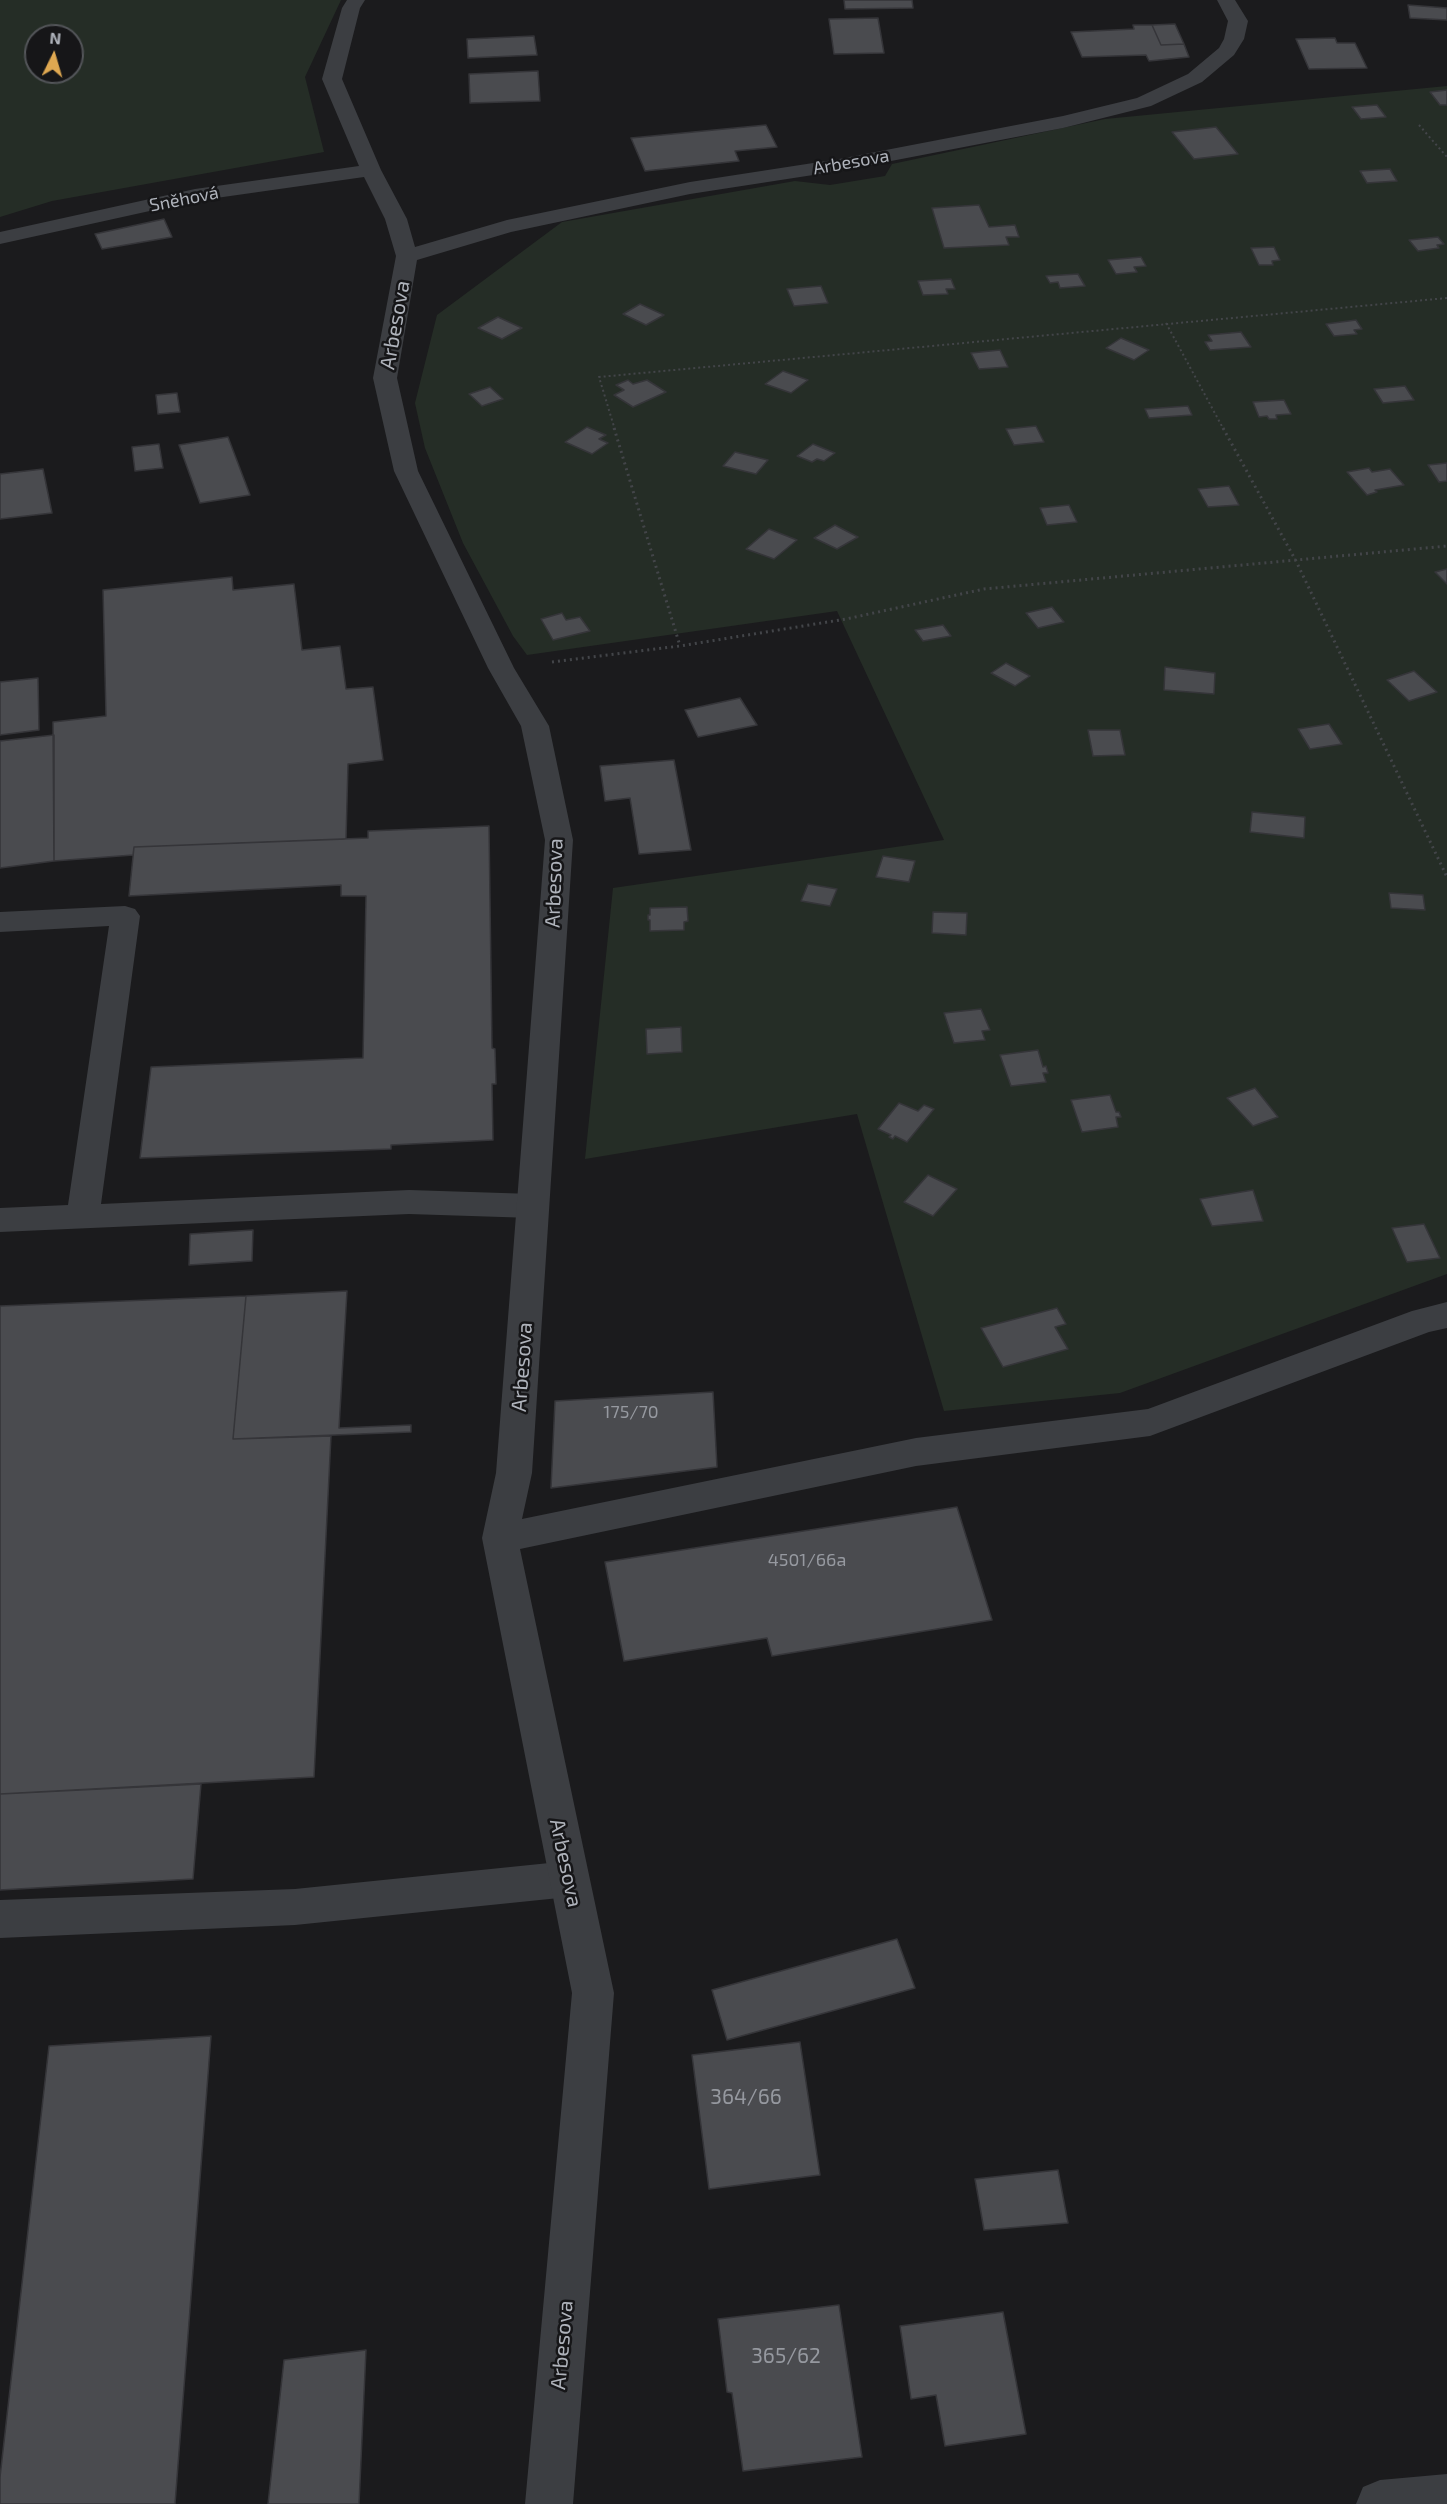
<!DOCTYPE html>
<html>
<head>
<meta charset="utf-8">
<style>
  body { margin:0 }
  #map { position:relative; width:1447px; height:2504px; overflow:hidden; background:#1b1b1d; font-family:"Exo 2",sans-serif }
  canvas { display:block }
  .north { position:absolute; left:24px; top:24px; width:60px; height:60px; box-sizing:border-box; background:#161618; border:2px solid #535559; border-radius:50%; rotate:5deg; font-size:16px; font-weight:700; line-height:24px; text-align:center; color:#afb3bb }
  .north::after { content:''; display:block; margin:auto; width:21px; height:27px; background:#dfa851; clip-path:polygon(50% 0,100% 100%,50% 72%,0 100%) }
</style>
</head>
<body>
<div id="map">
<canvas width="1447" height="2504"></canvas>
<div class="north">N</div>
</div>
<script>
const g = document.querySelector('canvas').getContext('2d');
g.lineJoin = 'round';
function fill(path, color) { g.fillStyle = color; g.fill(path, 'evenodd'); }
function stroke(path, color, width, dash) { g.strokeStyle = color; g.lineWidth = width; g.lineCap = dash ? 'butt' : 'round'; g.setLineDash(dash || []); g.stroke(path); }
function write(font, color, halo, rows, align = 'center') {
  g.font = font + ' "Exo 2",sans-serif'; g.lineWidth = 5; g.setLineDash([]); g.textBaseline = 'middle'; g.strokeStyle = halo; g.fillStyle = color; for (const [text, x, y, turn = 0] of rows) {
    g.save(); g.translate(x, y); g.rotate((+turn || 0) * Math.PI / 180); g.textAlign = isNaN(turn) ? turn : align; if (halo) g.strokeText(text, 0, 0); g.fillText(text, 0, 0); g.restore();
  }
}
const green = new Path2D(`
  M0 0H341L305 77 324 152 52 201 0 217ZM36 36H72V72H36Z
  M1447 86V1274L1120 1393 944 1411 857 1114 585 1159 613 888 944 840 837 611 527 655 513 636 463 543 425 448 415 403 437 315 562 222 795 181 830 185 885 176 892 164 1105 119Z`);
const building = new Path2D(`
  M844 0H912L913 8 845 9Z
  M1408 5 1447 8V20L1410 18Z
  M878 18 884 53 834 54 829 19Z
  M1175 24 1184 44 1161 45 1152 25Z
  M1133 25H1152L1161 45 1184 44 1189 57 1149 61 1146 55 1082 57 1071 32 1134 29Z
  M534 36 537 55 468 58 467 39Z
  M1335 38 1337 43H1355L1367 68 1309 69 1296 39Z
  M538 71 540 101 470 103 469 74Z
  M1447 90V105H1440L1430 92Z
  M1377 105 1386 117 1361 119 1352 107Z
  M766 125 777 147 735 151 739 161 645 171 631 138Z
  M1216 127 1238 154 1194 159 1172 132Z
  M1390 169 1397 181 1367 183 1360 171Z
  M979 205 989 227 1015 225 1019 237H1006L1009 245 944 248 932 208Z
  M164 219 172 237 102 249 95 234Z
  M1438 237 1444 244 1437 245 1439 248 1418 251 1409 240Z
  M1274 247 1280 260 1272 261 1273 265H1259L1251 248Z
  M1141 257 1146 266 1134 267 1137 272 1116 274 1108 260Z
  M1078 274 1085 286 1060 288 1058 282 1050 283 1046 276Z
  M951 279 955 289H946L948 294 923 295 918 281Z
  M821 286 828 303 794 306 787 289Z
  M640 304 664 315 646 325 623 314Z
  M498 317 522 328 502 339 478 328Z
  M1356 320 1362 329 1354 330 1357 334 1334 336 1326 324Z
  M1241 332 1251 347 1210 350 1205 342 1212 341 1208 335Z
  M1121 338 1149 350 1134 360 1106 348Z
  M1000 350 1008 367 979 369 971 353Z
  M783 371 808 380 791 393 765 384Z
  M628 380 633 384 647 380 666 392 633 407 614 395 624 390 616 385Z
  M1405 386 1414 400 1383 403 1374 389Z
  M490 387 503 399 482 406 469 394Z
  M177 393 180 412 158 414 156 395Z
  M1284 400 1291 414 1276 415 1277 419H1269L1267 416 1259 417 1253 402Z
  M1188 406 1192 415 1149 418 1145 409Z
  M1036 426 1044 442 1014 445 1006 429Z
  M587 427 606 435 599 439 608 443 592 454 565 442Z
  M228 437 250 495 200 503 179 445Z
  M159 444 163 468 135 471 132 447Z
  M813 444 835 453 824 461 817 459 812 462 797 456Z
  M735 452 768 460 756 474 723 466Z
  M1447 463V481L1439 482 1428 465Z
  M1369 468 1372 472 1390 469 1404 485 1375 490 1377 492 1367 495 1347 472Z
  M43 469 52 513 0 519V474Z
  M1229 486 1239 505 1208 507 1198 489Z
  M1069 505 1077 522 1047 525 1040 508Z
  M835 525 858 537 837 549 814 538Z
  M769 529 797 540 774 559 746 549Z
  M1447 569V584L1435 572Z
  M232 577 233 590 294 584 302 650 340 646 346 689 373 687 383 760 348 764 346 839 134 847 133 855 54 861 53 722 106 716 103 590Z
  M1052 607 1064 622 1038 628 1026 613Z
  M562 613 566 620 580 617 590 631 553 640 541 619Z
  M943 625 951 636 923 641 915 630Z
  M1006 663 1030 676 1015 686 991 673Z
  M1165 667 1215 673 1214 694 1164 690Z
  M1414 671 1437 692 1409 701 1387 680Z
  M38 678 39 730 0 735V682Z
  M740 698 757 725 698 737 685 710Z
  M1329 724 1342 744 1310 749 1298 729Z
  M1088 730H1120L1125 755 1093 756Z
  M54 735V861L0 868V741Z
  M674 760 691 850 639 854 630 798 605 801 600 766Z
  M1252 812 1305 817 1304 838 1250 832Z
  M489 826 492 1048 495 1049 496 1084H492L493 1140 391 1145V1149L140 1158 151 1067 363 1058 366 896H341V885L129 896 134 847 368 838V831Z
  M883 856 915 861 909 882 876 877Z
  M808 884 837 889 830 906 801 901Z
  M1389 893 1423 895 1425 910 1391 908Z
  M687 907 688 921 684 922V930L650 931V920H648V915H650V908Z
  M933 912 967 913 966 935 932 933Z
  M981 1009 990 1030 982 1031 985 1040 954 1043 944 1013Z
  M681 1027 682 1052 647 1054 646 1029Z
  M1038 1050 1043 1067 1046 1066 1048 1073H1043L1046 1082 1011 1086 1000 1055Z
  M1255 1088 1278 1117 1253 1126 1227 1098Z
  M1110 1095 1116 1112H1119L1121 1117H1116L1118 1127 1082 1132 1071 1100Z
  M899 1103 918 1111 924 1105 934 1109 907 1142 895 1136 893 1139 889 1137 891 1135 878 1129Z
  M928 1175 957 1189 933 1216 904 1202Z
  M1253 1190 1263 1221 1212 1226 1200 1199Z
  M1424 1224 1440 1258 1407 1262 1392 1228Z
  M253 1230 252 1261 189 1265 190 1234Z
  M347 1291 339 1428 411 1425V1432L233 1439 246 1296Z
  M246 1296 233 1439 331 1436 314 1777 0 1794V1306Z
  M1057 1308 1066 1324 1055 1327 1068 1349 1003 1367 981 1328Z
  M713 1392 717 1467 551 1488 555 1401Z
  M957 1507 992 1620 772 1656 767 1638 624 1661 605 1562Z
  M201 1784 193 1879 0 1890V1794Z
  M897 1939 915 1988 727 2040 712 1990Z
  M211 2036 175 2504H0V2477L49 2046Z
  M800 2042 820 2175 709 2189 692 2055Z
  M1058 2170 1068 2223 984 2230 975 2179Z
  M839 2305 862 2457 743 2471 732 2393 727 2392 718 2319Z
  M1003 2312 1026 2434 945 2446 936 2395 911 2399 900 2326Z
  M366 2350 359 2504H268L284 2360Z`);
const pathFar1 = new Path2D(`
  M1419 125 1447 157
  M1166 323 1224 430
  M615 430 599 377 1447 298`);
const path = new Path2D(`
  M614 428 680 646
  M1223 428 1296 561 1447 877
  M552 662 680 646 846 619 984 589 1447 546`);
const lane = new Path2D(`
  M125 906 135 909 140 916 101 1204 409 1190 533 1194 544 1198 549 1206 544 1214 533 1218 409 1214 0 1232V1208L68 1205 109 926 0 932V912Z
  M569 1861 583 1866 589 1879 583 1892 569 1897 295 1925 0 1938V1900L295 1889Z`);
const street = new Path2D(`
  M347 0H365L360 8 342 79 381 170 407 219 415 247 507 220 690 182 839 159 1063 116 1137 98 1188 74 1219 48 1224 39 1228 21 1217 0H1235L1248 21 1244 39 1234 55 1202 82 1151 106 1063 128 839 171 690 194 511 232 417 260 397 378 418 471 514 668 549 726 573 840 532 1473 522 1519 916 1438 1148 1409 1412 1311 1447 1302V1328L1429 1332 1150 1436 916 1466 520 1549 614 1993 573 2504H525L572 1993 482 1538 496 1473 545 840 521 726 488 668 394 471 373 378 396 256 385 219 364 177 195 201 0 244V232L195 189 359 166 322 79 342 8Z
  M1447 2474V2504H1356L1363 2487 1380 2480Z`);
const farStreetnames = [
  ["Arbesova",851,162,-10],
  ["Sněhová",184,199,-11]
];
const numberNames = [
  ["175/70",631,1412],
  ["4501/66a",807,1560]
];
const streetNames = [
  ["Arbesova",395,325,-80],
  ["Arbesova",554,883,-88],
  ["Arbesova",522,1367,-86],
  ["Arbesova",566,1863,78],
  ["Arbesova",562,2345,-85]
];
const nearNumbernames = [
  ["364/66",746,2097],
  ["365/62",786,2356]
];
fill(green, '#252d26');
fill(building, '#4a4b4f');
stroke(building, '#353539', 1.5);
stroke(pathFar1, '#434549', 2, [2, 3]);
stroke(path, '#434549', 3, [2, 4]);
fill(lane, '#3c3e42');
fill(street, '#3c3e42');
write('18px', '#afb3bb', '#161618', farStreetnames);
write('18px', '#9699a0', null, numberNames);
write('21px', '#afb3bb', '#161618', streetNames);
write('21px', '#9699a0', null, nearNumbernames);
</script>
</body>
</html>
